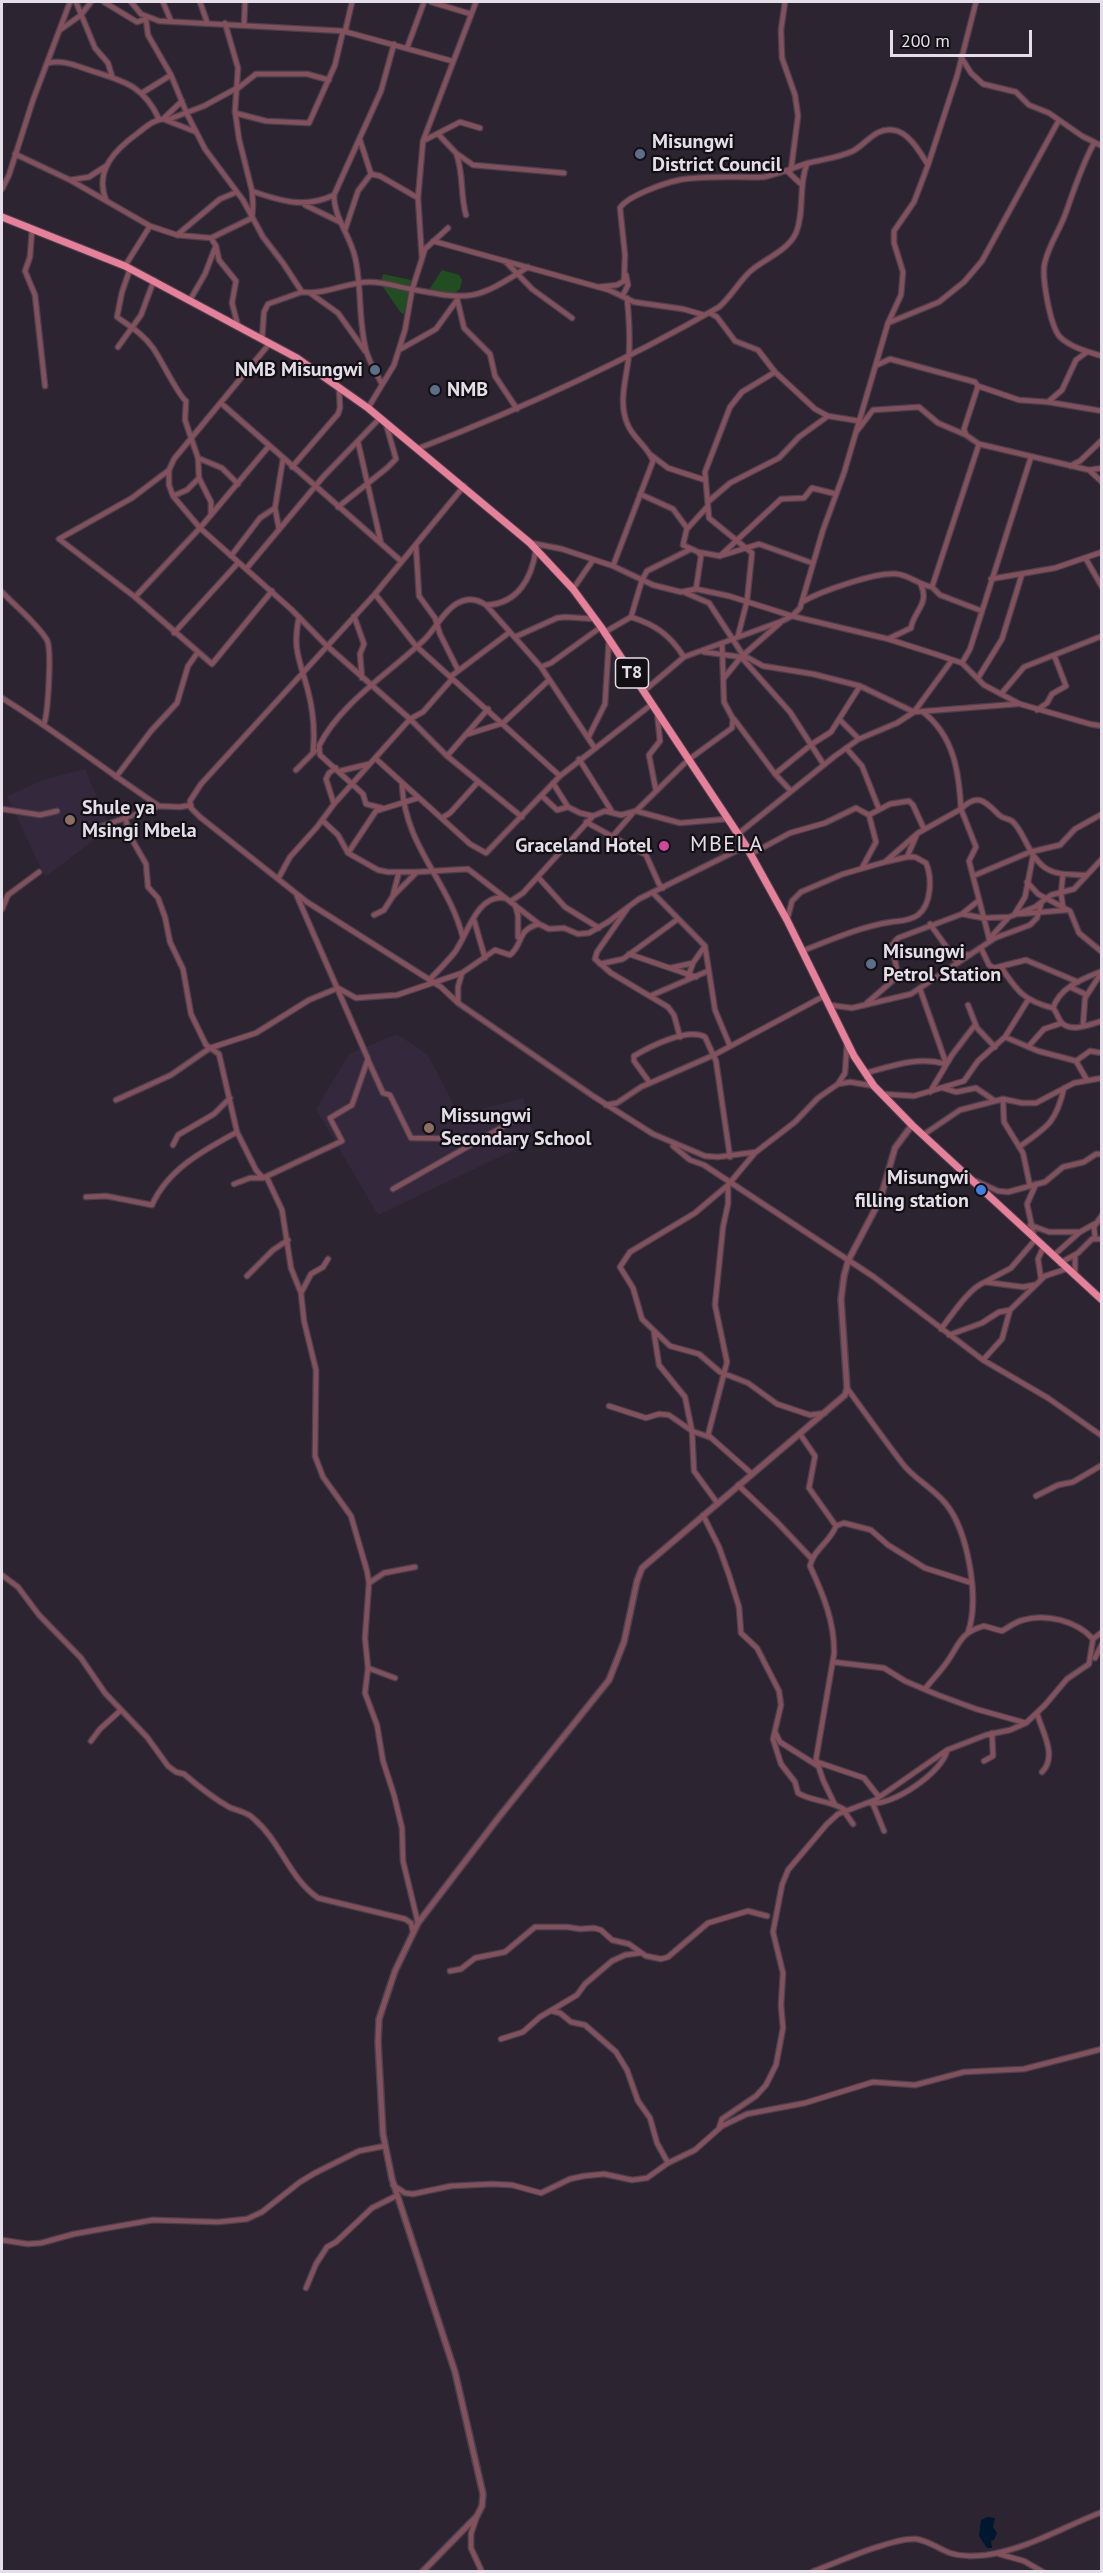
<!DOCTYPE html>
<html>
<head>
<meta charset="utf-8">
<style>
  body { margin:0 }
  #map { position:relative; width:1103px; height:2573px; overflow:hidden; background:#2c2431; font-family:"PT Sans",sans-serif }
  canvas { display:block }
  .frame { position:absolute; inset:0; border:3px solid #e3dee7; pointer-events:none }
  .scale { position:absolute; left:890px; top:30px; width:142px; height:27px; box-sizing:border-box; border:3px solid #e3dee7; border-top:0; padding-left:8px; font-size:18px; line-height:21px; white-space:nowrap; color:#e3dee7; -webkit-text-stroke:4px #120f15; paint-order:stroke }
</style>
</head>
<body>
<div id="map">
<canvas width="1103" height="2573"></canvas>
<div class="frame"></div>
<div class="scale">200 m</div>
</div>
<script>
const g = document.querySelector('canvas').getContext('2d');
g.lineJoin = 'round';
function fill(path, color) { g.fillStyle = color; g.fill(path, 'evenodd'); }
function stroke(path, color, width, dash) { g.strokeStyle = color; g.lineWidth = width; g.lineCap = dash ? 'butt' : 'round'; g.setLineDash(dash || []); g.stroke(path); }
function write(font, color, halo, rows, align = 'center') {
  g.font = font + ' "PT Sans",sans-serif'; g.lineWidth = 4.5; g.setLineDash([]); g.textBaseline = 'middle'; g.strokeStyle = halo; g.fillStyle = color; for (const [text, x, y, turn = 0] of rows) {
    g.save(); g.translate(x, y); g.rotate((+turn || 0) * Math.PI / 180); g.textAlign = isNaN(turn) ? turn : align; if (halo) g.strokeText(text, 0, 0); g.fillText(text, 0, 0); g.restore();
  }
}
const built = new Path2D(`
  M85 769 111 831 102 834 45 877 7 796 45 779Z
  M397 1034 428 1055 459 1115 523 1098 535 1140 378 1215 316 1109 349 1054Z`);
const green = new Path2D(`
  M442 270 459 275 462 280 460 289 451 296 429 290Z
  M383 274 411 280 404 314 401 313 381 284Z`);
const water = new Path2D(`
  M987 2517 995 2518 993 2527 997 2533 994 2540 991 2541 992 2548H987L979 2536 981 2520Z`);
const minor = new Path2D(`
  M76 2 95 48 108 63 112 76
  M104 2 137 22 146 19
  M131 2 141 14 159 21 343 31 452 61
  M163 2 171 21
  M200 2 207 22
  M431 2 471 14
  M785 2 781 30 782 58 795 95 798 116 791 170
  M146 20 148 35 171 75 187 114 205 149 243 200 263 237 283 263 302 292C326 295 347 282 370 282 384 282 398 287 411 289 472 301 476 300 528 267
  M244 25 245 2
  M60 30 81 15 91 2
  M345 32 352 2
  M407 48 424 2
  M961 57 971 73 983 84 1016 92 1029 105 1049 113 1082 136 1102 146
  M48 63C64 60 74 65 89 70 122 81 143 84 159 119
  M237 89 256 74H307L329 80
  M142 93 171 75
  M235 113 266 121 309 123 335 65 343 31
  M163 119 182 101
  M167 120 204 106 237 88
  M439 135 456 153 473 165 564 173
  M360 140 371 174
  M423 141 460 122 480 128
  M1094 143C1081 167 1074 190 1065 215 1059 231 1049 245 1045 262 1041 275 1050 326 1060 337 1070 347 1088 352 1102 356
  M456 153C464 173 460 195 466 215
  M15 154 70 180 150 226 177 235 211 238 252 218 253 205 252 191 239 139 235 111 238 68 225 23
  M787 171 802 185
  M70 180 89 177 106 166
  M2 189 9 175 33 100 70 2
  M252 191C280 201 305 209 334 195
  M106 200C94 170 116 149 138 133 146 127 153 120 163 119L196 132
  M305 205 340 222
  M32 230 30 257 25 271 35 295 45 386
  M345 230 358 191 371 174 380 176 418 198
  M177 235 220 199 237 192
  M211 238 216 246 219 260 236 281 232 303 238 326
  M433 241 609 290 634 302 683 309 704 315
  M422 259 418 198 423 141 476 2
  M505 261 532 289 572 318
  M125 266 150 226
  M130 269 122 292 117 317C131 327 143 334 153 348 161 359 179 397 186 401L185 420 198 458 199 478 211 502V514
  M598 287 617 285 624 281 625 255 620 208C627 196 665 183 679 180 706 175 737 178 764 177 779 174 793 168 808 163 824 159 838 158 853 151 866 144 876 127 893 130 909 132 920 152 928 165
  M310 293 338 313 365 351
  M623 295 628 285 626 275
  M457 298 464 328 490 354 495 376 517 409
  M190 300 205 274 215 248
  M710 313 717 317 735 341 758 350 775 372 815 409 828 416 859 421
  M888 323 939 302 964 282 982 261 1059 120
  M262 339 264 312 268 304 302 292
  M270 343 174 459 169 470V485L173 496 200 528 292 610 326 645 410 719 447 756 522 817
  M118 347 141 315 154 280
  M399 350 436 329 457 300
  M877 365 890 359 975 382 978 386 964 429 966 435 979 444 1089 470 1102 482
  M382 384C376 373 369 362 366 350 358 319 362 287 355 257 350 235 334 218 334 195L381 91 394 44
  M978 386 1019 400 1048 402 1102 411
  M1048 402 1062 390 1076 360 1087 352
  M222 404 401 561
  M368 408 394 365 405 330 412 290 425 249 448 228
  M857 431 873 410 919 407 938 423 966 435
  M358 442 381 543
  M979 444 932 587 940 595 982 611
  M417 449C521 409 622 363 719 307 732 296 741 278 753 269 767 258 788 250 796 233 805 211 798 186 807 164
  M651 455 668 468 705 480
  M198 458 222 468 238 484
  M1070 466 1080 461 1102 440
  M292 467 338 414 340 408 339 388
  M169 470 132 498 59 539 135 597 212 664 272 591
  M1089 470 1102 468
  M464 486 375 594 201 784 190 801 191 808 200 817 307 902 441 987 458 1003 593 1096 653 1134 705 1156 718 1157 756 1152 795 1122 818 1098 838 1084 850 1082 874 1086
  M640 494 673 509 687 528 683 545 698 552 701 556 696 589
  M173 496 187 490 199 478
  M709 501 730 483 779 458 799 437 828 416
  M338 507 387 468 396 459 386 424
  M279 529 275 508 283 459
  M687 529 707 507
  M531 543 562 549 613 566 653 585 681 592 696 589 729 596 792 616 888 639 935 654 962 663 984 685 1020 704 1090 724 1102 726
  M416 546 419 596 435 618 440 634 458 670
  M698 552 720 556 759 544 812 563
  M231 556 260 518 275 508
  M720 556 781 499 804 498 812 488 836 494
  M1086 559 1102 587
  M613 566 653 461C648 446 632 438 627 423 618 400 627 377 629 354 630 336 629 317 627 298
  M246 569 323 477 380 418
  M991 579 1055 568 1102 552
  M573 589 593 560
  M2 592C16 607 36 622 47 640 52 649 48 713 44 724
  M686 593 709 603 743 655 763 666 813 674 860 686 914 712 1017 704
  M375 594 416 646 560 776
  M135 597 200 528 269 446
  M802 602C821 591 876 572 897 574 909 575 919 585 932 587
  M486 605C518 604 532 578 536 549
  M354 616 364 644 360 654 362 678
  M299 617C292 650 300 660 308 691 313 710 315 732 313 752
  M631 617C656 625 670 635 684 657
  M605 632 631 617 642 580 647 571 691 549
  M174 633 238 563
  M738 636 747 601 752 553 709 518 705 472 730 407 742 392 775 372
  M515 637 557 618 565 617 595 619
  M888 639 911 628C913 612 930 604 921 585
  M704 652 741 657 790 712 824 765
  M962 663 970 649 1031 457
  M541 667 551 663 601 627
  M450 677 510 632
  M724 678 741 657 780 623
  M978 678 1002 639 1022 574
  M644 691 684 657 782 621 792 616 800 608 823 530 844 473 888 323 901 295 903 272 894 243V231L914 202 928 165 957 76 976 2
  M1001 694 1024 667 1102 636
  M2 698C56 731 106 771 159 806
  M1037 710 1047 703 1052 694 1066 686 1054 655
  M734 719 775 774 790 790
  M840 720 859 739
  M465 735 503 723 549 680
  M588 738 605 704 609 638
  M846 748 862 766 879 809
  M447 756 488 709
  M375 758 470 844 486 853 560 776 652 704
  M579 759 611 810
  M296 770 315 751
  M340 771 369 764
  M775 774 812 744 831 732 860 686
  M116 777 151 731 177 703 188 666 198 652
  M553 783 568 807
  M402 785C405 847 449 881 463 938
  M656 791 649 755 660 741 657 712
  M542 796 557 810 568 807 580 813 593 816
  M334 804 326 779 329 773 336 768
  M382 808 366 804 363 794 320 755 319 746C340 703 392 671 425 639 436 628 443 612 456 604 466 598 476 598 486 605L541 667 594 747
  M2 809 40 815 57 811
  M636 811 680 823 727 819
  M125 817 130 836 146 864 148 887 158 898 165 917 170 942 183 969 191 1014 206 1045 219 1054 237 1132 256 1170 263 1178 342 1141 330 1118 352 1105 368 1059 297 896
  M442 818 450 813 478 782
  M322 820 338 835 348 853 378 870 388 872H417L468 869 539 924 549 929 564 928 578 934 589 933 608 922 639 899 746 846
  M586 822 646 855 659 884 663 888
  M91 830 159 806 180 807 191 805
  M738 834 835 756 859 739 897 723 914 712 952 660
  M612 837 632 814
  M348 853 376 811 418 798
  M751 854 790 833 825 823 856 808 869 815 890 804 909 801 913 805 924 829
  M885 862 907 857 917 834
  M862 868 876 842 869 815
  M1063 874 1061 893 1063 907
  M973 876 1030 852 1060 845 1075 829 1102 814
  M538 877 565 907 599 928
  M278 879 290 857 317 827 334 804 410 719 423 712 452 679
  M1027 882 1038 894 1070 911 1079 933 1102 952
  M653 893 705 946 715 1010 730 1046
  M393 895 399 872
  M511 901 523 893 593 816 605 811 621 815 636 811 688 760 732 728 733 719 724 702 722 643
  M515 905 518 915V937
  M2 909 8 895 39 872
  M627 909 597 952 595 959 611 973 668 1007 674 1015 680 1037
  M962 914 978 901
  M1019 914 1067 910
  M374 915 384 910 393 896 417 872
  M1014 915 1025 897 1033 856
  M474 920 485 958
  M787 920 792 901 801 892 843 874 885 862 918 833 961 809C959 772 954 736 923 712
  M930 924 958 963
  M989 938 969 861 976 847 961 809C978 792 986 802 999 815 1003 819 1008 818 1012 821 1024 831 1028 855 1044 867 1056 876 1072 874 1085 875
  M989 939 1009 917 1035 907 1051 895 1074 889 1102 859
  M981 948 989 965 994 968 1026 960 1078 982
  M802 951C831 940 859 927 891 922 899 921 910 921 918 915 932 904 932 877 926 863L915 857H907
  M951 953 970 955
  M629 954 696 977
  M600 964 623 959 678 919
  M1001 967C1017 991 1024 1001 1053 1008 1057 1012 1058 1020 1063 1024 1073 1032 1091 1024 1102 1021
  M670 968 693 963
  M688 977 693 963 705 946
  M429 980C438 971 447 962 455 952 467 935 477 895 503 898
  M1070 987 1087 995
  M920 989 946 1063
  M650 996 708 971
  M458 1003V987L462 973
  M867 1003 898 976 892 945 898 938 962 914 983 918 1009 917
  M829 1005 852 1008 911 994 995 938 1030 925 1037 918 1041 904
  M968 1005 977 1028 995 1047
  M1053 1008C1060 987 1082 979 1102 971
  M1083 1026 1085 998 1102 972
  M1005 1037 1038 1051 1076 1061 1087 1080
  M1028 1047 1044 1029 1062 1023
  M368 1060 383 1093 390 1095 411 1138 484 1139
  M1076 1061 1090 1051 1102 1053
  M866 1073C892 1066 918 1056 945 1064
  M650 1083 634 1061V1056C649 1047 688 1027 705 1037L716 1061 730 1157
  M838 1084 845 1073 847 1044
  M943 1088 956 1092 976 1088 995 1101
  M930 1092 952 1055 975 1025
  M883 1094 914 1096 964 1081 978 1061 1005 1037 1028 1000
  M1003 1099 1004 1122 1023 1153 1030 1186
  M116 1100 171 1075 210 1048 256 1033 309 1000 338 988 356 998 397 995 462 973 495 950 510 955C524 944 516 930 539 924
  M606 1105 617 1103 641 1087 714 1055 824 996
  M923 1135 960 1110 1003 1099 1022 1103H1036L1074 1083 1102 1078
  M173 1145 178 1135 214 1114 230 1098
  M673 1146 690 1160 704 1165 874 1277 983 1360 1048 1398 1102 1436
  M1019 1147C1047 1127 1056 1123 1064 1088
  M267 1178 282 1210 291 1268 301 1293
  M976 1181 998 1191 1008 1192 1045 1182 1063 1167 1084 1162 1096 1154H1102
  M234 1184 250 1178H263
  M728 1185 695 1213 630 1252 620 1267 633 1288 642 1319 670 1346 699 1354 720 1372 748 1383 777 1404 810 1415 825 1413
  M393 1189 513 1121
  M86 1197 106 1196 152 1205C168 1169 204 1150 237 1132
  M1030 1225 1049 1232H1080
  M1095 1237 1094 1227 1102 1215
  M1075 1255V1274
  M1053 1256 1080 1232 1096 1223
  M328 1259 323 1267 311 1274 301 1293 304 1321 316 1370 315 1456 323 1477 351 1516 367 1571 369 1583 365 1638 368 1668 365 1693 377 1725 383 1761 394 1795 402 1828 403 1861 418 1923
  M1060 1263 1078 1253 1092 1239H1102
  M247 1276 273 1250 288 1240
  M1041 1279 1038 1259 1043 1248
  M985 1282 1011 1268 1035 1240 1027 1204 1036 1184
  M941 1329C952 1315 969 1288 985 1282L1023 1287 1034 1285
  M654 1333 659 1365 685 1397 692 1431 694 1471 718 1504
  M949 1335 982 1323 999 1312 1010 1310
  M983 1360 1002 1339 1010 1310 1045 1276 1066 1269
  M847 1388C865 1413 883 1438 902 1463 914 1479 933 1488 946 1504 968 1531 980 1600 968 1632
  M609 1406 646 1418 659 1414 669 1415 692 1431 709 1437
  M800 1434 815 1456 809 1488 836 1526C831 1541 813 1550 810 1566 823 1594 835 1623 834 1654L816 1759 823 1780 835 1805
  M752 1474 708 1435 727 1362 715 1305 723 1227 728 1204V1185L754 1154
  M738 1485 776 1521 812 1559
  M1036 1496 1058 1485 1073 1482 1102 1465
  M703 1515 719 1547 729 1575 739 1607 741 1633 757 1648 779 1691 781 1705 773 1739 781 1764 795 1782 798 1793C813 1802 830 1800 845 1810
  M836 1526 844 1523 871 1530 888 1545 925 1568 972 1583
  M2 1575 18 1587 39 1615 81 1658 105 1693 147 1737 168 1766 176 1772 184 1774C198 1786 213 1798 229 1807 237 1811 248 1812 254 1819 281 1842 289 1878 318 1898L405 1919 411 1923 413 1932
  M369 1583 384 1573 415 1567
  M1095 1658 1102 1644
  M833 1662 884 1668 905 1681 938 1695 976 1709 1026 1723
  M368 1668 395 1678
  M925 1689C932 1680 940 1672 947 1662 960 1644 959 1633 984 1626L1002 1631C1009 1627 1015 1622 1023 1620 1046 1613 1077 1621 1093 1639
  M1037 1713C1042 1732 1058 1756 1042 1772
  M775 1732 780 1742 818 1766
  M91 1741 100 1729 121 1710
  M984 1761 993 1756 992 1733
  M817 1762 864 1778 879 1797
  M870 1803C892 1807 944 1771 947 1750
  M873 1804 884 1831
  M844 1811 853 1824
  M450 1971 461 1969 475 1958 505 1952 535 1927H567L580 1929 594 1928 601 1930 612 1940 629 1944 646 1956 661 1959 668 1957 708 1923 748 1911 767 1916
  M552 2011 560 2013 571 2022 585 2025 616 2052 627 2070 638 2101 650 2118 657 2143 668 2163
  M501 2039 523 2032 540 2017 577 1995 585 1984 612 1961 625 1955 640 1953
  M719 2128 722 2119 756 2096 766 2085 776 2065 783 2028 781 2005 783 1973 773 1932 782 1885 788 1870 827 1824 838 1814 875 1800 947 1750 986 1735 1010 1730 1026 1723 1045 1705 1067 1679 1089 1664 1093 1639 1102 1632
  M393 2185 405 2193 413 2194 451 2186 492 2184 512 2185 541 2193 570 2179 584 2176 604 2174 632 2180 647 2178 668 2163 695 2150 722 2126 747 2114 805 2103 873 2082 915 2085 964 2072 1024 2069 1102 2049
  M2 2240 28 2244 41 2243 74 2234 153 2220 218 2222 247 2219 262 2212 300 2182 315 2173 359 2151 385 2146
  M306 2288 316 2264 327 2247 336 2242 372 2208 396 2196
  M477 2516 471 2534V2548L482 2572
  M999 2554 1024 2561 1043 2572
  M812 2572C835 2563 894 2537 916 2539 929 2541 939 2549 950 2553 962 2557 974 2556 986 2555 1028 2549 1063 2527 1102 2512`);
const tertiary = new Path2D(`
  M422 2572 477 2516 482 2506 483 2494 455 2372 392 2179 383 2134 378 2042 379 2019 395 1971 418 1923 499 1817 609 1680 624 1642 637 1581 642 1568 845 1395 847 1388 841 1299 844 1276 848 1261 880 1200 895 1148 912 1125`);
const trunk = new Path2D(`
  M2 217 125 266 297 358 368 408 530 543 573 589 601 627 746 846 787 920 854 1056 874 1086 912 1125 1102 1300`);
const markers = [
  [640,154,6,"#5c6f8a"],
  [375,370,6,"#5c6f8a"],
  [435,390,6,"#5c6f8a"],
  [70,820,6,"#8d6e63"],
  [664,846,6,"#d1479c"],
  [871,964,6,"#5c6f8a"],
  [429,1128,6,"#8d6e63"],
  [981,1190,6,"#3f7fe0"]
];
const shields = [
  [632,673,33]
];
const shieldNames = [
  ["T8",632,673]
];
const poiNames = [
  ["Misungwi",652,142],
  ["District Council",652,165],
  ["NMB Misungwi",363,370,"right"],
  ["NMB",447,390],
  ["Shule ya",82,808],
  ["Msingi Mbela",82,831],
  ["Graceland Hotel",652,846,"right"],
  ["Misungwi",883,952],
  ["Petrol Station",883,975],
  ["Missungwi",441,1116],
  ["Secondary School",441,1139],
  ["Misungwi",969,1178,"right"],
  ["filling station",969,1201,"right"]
];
const quarterNames = [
  ["MBELA",727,845]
];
fill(built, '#34293c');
fill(green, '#214e21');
fill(water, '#00182f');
stroke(minor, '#49424e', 7);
stroke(tertiary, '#49424e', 8);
stroke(trunk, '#49424e', 9);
stroke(minor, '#83505b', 4.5);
stroke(tertiary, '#83505b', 5);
stroke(trunk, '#e8809a', 7);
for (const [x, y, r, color] of markers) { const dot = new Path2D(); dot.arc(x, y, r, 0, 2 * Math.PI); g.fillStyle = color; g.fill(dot); stroke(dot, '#120f15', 2); }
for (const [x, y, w] of shields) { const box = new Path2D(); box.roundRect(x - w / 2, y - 15, w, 30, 4.5); g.fillStyle = '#120f15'; g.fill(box); stroke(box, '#e3dee7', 1.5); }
write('bold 18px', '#e3dee7', null, shieldNames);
write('bold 20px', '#e3dee7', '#120f15', poiNames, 'left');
g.letterSpacing = '1.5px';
write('22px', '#e3dee7', '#120f15', quarterNames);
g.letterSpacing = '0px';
</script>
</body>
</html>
